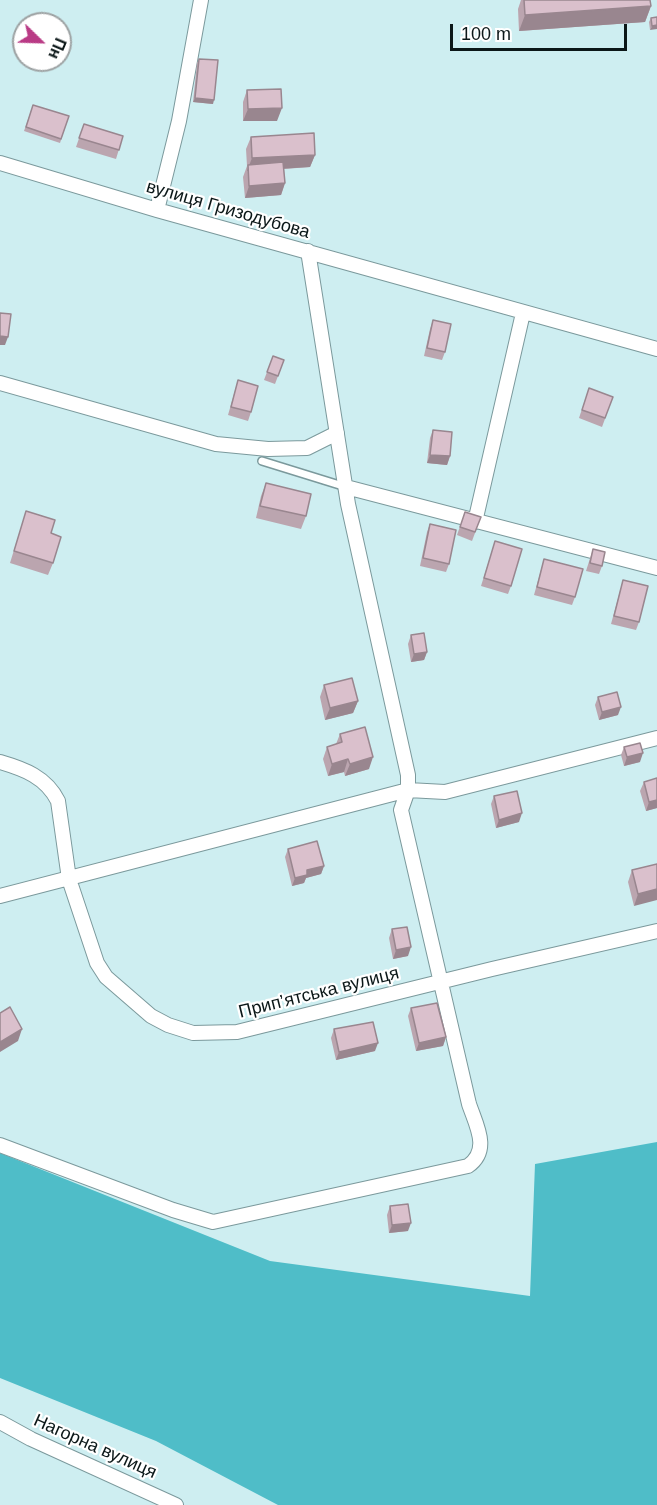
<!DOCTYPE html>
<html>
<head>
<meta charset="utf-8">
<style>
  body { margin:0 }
  #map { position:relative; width:657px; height:1505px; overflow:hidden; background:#ceeef1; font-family:Arial,sans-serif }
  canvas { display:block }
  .north { position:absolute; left:12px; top:12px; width:60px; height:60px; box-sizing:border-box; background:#fff; border:2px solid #9da2a3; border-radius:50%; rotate:113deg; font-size:16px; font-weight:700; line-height:24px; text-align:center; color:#0b1718 }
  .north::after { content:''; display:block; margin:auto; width:21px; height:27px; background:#b93a85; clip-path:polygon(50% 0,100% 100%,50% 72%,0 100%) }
  .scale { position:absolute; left:450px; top:24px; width:177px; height:27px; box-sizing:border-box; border:3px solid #0b1718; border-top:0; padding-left:8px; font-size:18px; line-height:21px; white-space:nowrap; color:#0b1718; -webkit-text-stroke:4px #fff; paint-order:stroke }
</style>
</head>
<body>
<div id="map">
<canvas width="657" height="1505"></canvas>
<div class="north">Пн</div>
<div class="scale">100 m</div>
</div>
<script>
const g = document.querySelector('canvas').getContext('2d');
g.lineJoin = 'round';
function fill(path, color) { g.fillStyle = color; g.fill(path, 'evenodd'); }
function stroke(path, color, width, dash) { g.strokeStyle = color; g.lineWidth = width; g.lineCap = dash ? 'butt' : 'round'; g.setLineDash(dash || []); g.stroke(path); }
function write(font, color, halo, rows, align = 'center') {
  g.font = font + ' Arial,sans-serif'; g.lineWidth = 4.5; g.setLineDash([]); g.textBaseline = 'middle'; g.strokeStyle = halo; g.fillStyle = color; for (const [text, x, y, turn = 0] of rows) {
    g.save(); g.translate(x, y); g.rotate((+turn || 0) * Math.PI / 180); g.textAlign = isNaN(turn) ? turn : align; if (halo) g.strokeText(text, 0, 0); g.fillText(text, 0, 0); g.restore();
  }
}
const forest = new Path2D(`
  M657 1142V1505H278L156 1441 0 1378V1153L270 1261 530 1296 535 1164Z`);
const service = new Path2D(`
  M262 461 346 487`);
const minor = new Path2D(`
  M0 163 157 210 657 349
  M157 210 179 121 201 0
  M0 383 216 444 268 449 307 448 337 433
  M346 487 657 568
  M475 522 523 313
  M0 762C24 769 46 777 58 801L69 879 97 963 106 977 151 1016 168 1025 193 1033 237 1032 492 969 657 931
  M0 896 408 790 445 792 657 738
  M0 1145 173 1210 213 1222 468 1166C491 1150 476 1125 469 1104L401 810 408 790V775L348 504 308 251
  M0 1422 31 1439 176 1505`);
const wall = new Path2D(`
  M521 0H650L651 6 645 22 519 31 518 9Z
  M657 17 650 30 649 22 651 18Z
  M199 59 213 104 193 102 197 63Z
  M247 90 277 121H243V102Z
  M33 105 69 116 60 143 24 131Z
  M84 124 123 136 116 159 76 147Z
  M251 137 315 155 310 167 284 169 285 183 281 195 245 198 243 177 247 166 246 149Z
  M433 320 445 352 442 360 424 356 430 329Z
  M273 356 284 360 275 384 264 380Z
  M238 380 251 412 248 421 228 415Z
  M589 388 613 397 602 427 579 418Z
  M433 430 450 456 447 465 427 463 430 438Z
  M266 483 306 516 301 529 256 518 261 496Z
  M26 511 53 563 48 575 10 563Z
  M465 512 481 517 472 541 457 535Z
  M430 524 449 564 446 572 420 566 427 532Z
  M495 541 511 586 508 594 481 586Z
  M593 549 602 566 599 574 586 571Z
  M544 559 575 597 572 605 534 595Z
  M623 580 639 622 636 630 611 624Z
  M411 635 427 652 424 660 411 662 408 644Z
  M324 685 358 701 353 713 325 720 320 697Z
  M598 697 618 715 599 720 595 705Z
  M340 734 369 769 345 776 344 772 328 776 323 759 327 747 336 744Z
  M624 747 640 762 624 766 621 755Z
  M644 782 657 808 646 811 640 791Z
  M494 796 519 822 496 828 491 804Z
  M288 849 324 866 321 874 306 878 304 883 292 886 285 857Z
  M657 864 634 906 628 882 632 870Z
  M392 929 408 956 393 959 389 938Z
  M411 1008 446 1037 443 1046 416 1051 408 1016Z
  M334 1029 375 1051 336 1060 331 1038Z
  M390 1206 408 1231 389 1233 387 1215Z`);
const shadedWall = new Path2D(`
  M651 6 645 22 519 31 525 15Z
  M657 25V29L650 30 652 26Z
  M195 98 214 100 213 104 193 102Z
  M282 108 277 121H243L248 109Z
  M315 155 310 167 247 171 252 158Z
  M285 183 281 195 245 198 249 186Z
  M0 336 8 337 5 345H0Z
  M430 455 450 456 447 465 427 463Z
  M427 652 424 660 411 662 414 654Z
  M358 701 353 713 325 720 330 708Z
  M621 707 618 715 599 720 602 712Z
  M643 753 640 762 624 766 627 757Z
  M373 757 369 769 345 776 350 764Z
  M348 759 344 772 328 776 332 764Z
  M657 800V808L646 811 649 802Z
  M522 813 519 822 496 828 499 820Z
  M324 866 321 874 306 878 304 883 292 886 295 878 307 870Z
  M657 889V900L634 906 638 894Z
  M411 947 408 956 393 959 396 950Z
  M22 1029 18 1041 0 1052V1042Z
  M446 1037 443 1046 416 1051 419 1043Z
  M378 1043 375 1051 336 1060 339 1052Z
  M411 1223 408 1231 389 1233 392 1225Z`);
const building = new Path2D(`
  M524 0H650L651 6 525 15Z
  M657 17V25L652 26 651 18Z
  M199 59 218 60 214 100 195 98Z
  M281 89 282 108 248 109 247 90Z
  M33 105 69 116 61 139 26 127Z
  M84 124 123 136 119 150 79 138Z
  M314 133 315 155 252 158 251 137Z
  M283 162 285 183 249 186 248 165Z
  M0 313 11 314 8 337 0 336Z
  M433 320 451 324 445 352 427 348Z
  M273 356 284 360 278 376 267 372Z
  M238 380 258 386 251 412 231 407Z
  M589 388 613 397 605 418 582 410Z
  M433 430 452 432 450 456 430 455Z
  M266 483 311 494 306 516 260 506Z
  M26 511 55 520 51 533 61 537 53 563 14 551Z
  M465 512 481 517 475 532 460 527Z
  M430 524 456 530 449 564 423 558Z
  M495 541 522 549 511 586 484 578Z
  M593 549 605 552 602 566 590 563Z
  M544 559 583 569 575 597 537 587Z
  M623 580 648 586 639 622 614 616Z
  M424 633 427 652 414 654 411 635Z
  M352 678 358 701 330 708 324 685Z
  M617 692 621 707 602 712 598 697Z
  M365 727 373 757 350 764 348 759 332 764 327 747 342 742 340 734Z
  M640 743 643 753 627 757 624 747Z
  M657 778V800L649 802 644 782Z
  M517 791 522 813 499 820 494 796Z
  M317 841 324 866 307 870V875L295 878 288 849Z
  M657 864V889L638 894 632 870Z
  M407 927 411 947 396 950 392 929Z
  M437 1003 446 1037 419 1043 411 1008Z
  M10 1007 22 1029 0 1042V1013Z
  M373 1022 378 1043 339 1052 334 1029Z
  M408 1204 411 1223 392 1225 390 1206Z`);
const streetNames = [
  ["вулиця Гризодубова",228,210,16],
  ["Прип’ятська вулиця",319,993,-14],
  ["Нагорна вулиця",95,1447,24]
];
fill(forest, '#4fbdc8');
stroke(service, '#7b999c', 10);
stroke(minor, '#7b999c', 16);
stroke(service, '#fff', 7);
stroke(minor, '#fff', 14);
fill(wall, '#bba5af');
fill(shadedWall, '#99868f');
fill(building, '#dac0cc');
stroke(building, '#99868f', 1.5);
write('18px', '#0b1718', '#fff', streetNames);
</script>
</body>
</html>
